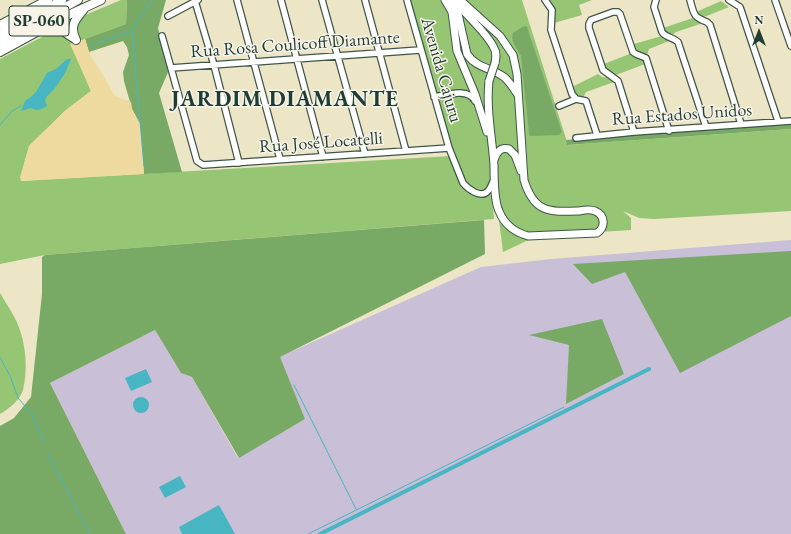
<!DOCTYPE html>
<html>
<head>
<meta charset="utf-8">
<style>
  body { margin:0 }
  #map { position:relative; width:791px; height:534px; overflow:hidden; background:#ece5c6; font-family:"EB Garamond",serif }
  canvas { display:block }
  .north { position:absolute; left:739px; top:12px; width:40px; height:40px; -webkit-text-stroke:3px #f7f3e8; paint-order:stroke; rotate:0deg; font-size:11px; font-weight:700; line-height:16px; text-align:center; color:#1f3d34 }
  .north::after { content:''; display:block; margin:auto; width:14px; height:18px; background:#1f3d34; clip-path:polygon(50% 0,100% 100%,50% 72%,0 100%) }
</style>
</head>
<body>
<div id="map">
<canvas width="791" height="534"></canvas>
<div class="north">N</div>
</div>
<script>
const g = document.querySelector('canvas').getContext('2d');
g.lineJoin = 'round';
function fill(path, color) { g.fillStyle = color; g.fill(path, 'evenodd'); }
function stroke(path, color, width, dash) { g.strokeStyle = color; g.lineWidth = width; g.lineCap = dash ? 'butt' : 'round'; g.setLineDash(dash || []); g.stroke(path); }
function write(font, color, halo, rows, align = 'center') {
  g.font = font + ' "EB Garamond",serif'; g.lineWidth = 3; g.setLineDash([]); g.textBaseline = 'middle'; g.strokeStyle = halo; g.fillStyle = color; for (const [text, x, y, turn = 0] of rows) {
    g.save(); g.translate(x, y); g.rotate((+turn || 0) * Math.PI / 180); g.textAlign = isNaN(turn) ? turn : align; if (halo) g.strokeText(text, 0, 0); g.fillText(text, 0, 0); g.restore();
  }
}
const industrial = new Path2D(`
  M791 240V534H126L50 383 155 330 181 373 192 377 238 458 305 419 279 357 481 267 551 259Z`);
const green = new Path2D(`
  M121 0H127L126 24 77 42 75 23 78 18Z
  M407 0H445L499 32 465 0H522L568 145 791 129V211L654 219 639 218 623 211 631 218V230L537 236 503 252 494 180 488 191 480 194 463 183 466 190 482 198 492 195 494 219 45 255 0 264V59L55 30 76 42 71 44 91 91 66 110 29 146 21 181 451 156Z
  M548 0H592L579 5 582 15 554 23Z
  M721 1 729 7 704 17H699L696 12Z
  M693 18 703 23 676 32 671 36 666 34 663 30V28Z
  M662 36 663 39 669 41 649 49 647 55 638 53 634 49V44Z
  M632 53 634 56 643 59 645 64 616 75 605 68 604 64Z
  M598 74 602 77 611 78 614 82 586 92 583 98 575 95 574 86Z
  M0 293C6 304 14 314 18 325 26 344 28 370 23 390 20 400 9 409 0 414Z`);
const forest = new Path2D(`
  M127 0H166L158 28 169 70 159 93 182 172 144 174 140 124 132 109 124 81 123 72 129 55 127 47 123 41 89 52 85 39 126 24Z
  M524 26 527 27 562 132 559 135 530 136 529 134 521 56 514 44 512 38 513 33Z
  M791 123V129L567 145 566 140Z
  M484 220 485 254 280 357 305 419 239 458 192 377 181 373 155 330 50 383 126 534H0V426L14 418 31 397 42 294V257L45 255Z
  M791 251V316L680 373 625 272 592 284 573 264Z
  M602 319 624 374 566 404 569 345 529 335Z`);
const sand = new Path2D(`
  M85 39 89 52 115 96 131 102 132 109 140 124 144 174 21 181 20 177 29 146 66 110 91 91 70 44Z`);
const water = new Path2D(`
  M67 59H71C67 69 62 79 55 88 52 92 47 95 45 100L47 106C41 110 37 111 31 108L21 111 25 101 32 96 36 92 47 73 56 69Z
  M146 369 152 382 131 391 125 378Z
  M133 405a8 8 0 1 1 16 0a8 8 0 1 1-16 0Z
  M180 476 186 487 165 498 159 487Z
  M219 505 235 534H182L179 527Z`);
const stream = new Path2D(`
  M132 31 144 166
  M91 45 132 31 152 0
  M63 76 66 70
  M0 125 12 111 21 106
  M0 357 11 378 18 398 32 414 44 442
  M294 385 356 509
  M47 452 90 534
  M308 534 564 407`);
const canal = new Path2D(`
  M320 534 649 369`);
const minor = new Path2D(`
  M237 0 280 159
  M281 0 323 157
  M322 0 365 154
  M365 0 406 151
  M407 0 449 148 463 183C468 189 481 199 488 191 491 188 492 183 494 180
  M545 0 552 10 551 30 572 94 576 99 586 101 597 135
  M656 0 654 7 662 32C666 38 673 37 678 42L706 127
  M690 0C694 14 693 17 707 22L710 25 741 124
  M729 0 740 7 778 121
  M775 0 791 46
  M195 1 214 65 239 163
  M168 16 198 0
  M162 36 197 161 203 165 449 148
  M171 68 420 50
  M434 97C446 95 468 87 475 101
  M559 106 576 99
  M634 132 618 81 603 70 589 28V24L591 20 613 12H618L620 14 633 52 636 54 646 58 669 131
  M576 138 634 132 791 121`);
const major = new Path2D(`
  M445 0 452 12 457 51 475 94 487 132
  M450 0 456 8 458 14 467 54C476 68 492 68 504 77 510 82 514 89 518 95
  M460 0 500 36 513 55 517 74 524 180C534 213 549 212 579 211 584 210 591 209 595 211 605 215 606 227 597 233L528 236C514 232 504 224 499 211 494 201 494 177 494 165 492 137 486 109 489 81
  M456 2C466 15 488 34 494 48 497 53 496 58 495 63
  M494 160C497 152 500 147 509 149L515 155 521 171`);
const highway = new Path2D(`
  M0 25 48 0
  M45 28 61 30 75 39
  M0 34 62 0
  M76 40C69 26 75 20 84 9
  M0 43 78 0
  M0 52 64 17 101 0`);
const majorBridge = new Path2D(`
  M489 81 495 63`);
const shields = [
  [39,21,60]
];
const shieldNames = [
  ["SP-060",39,21]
];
const streetNames = [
  ["Rua Rosa Coulicoff Diamante",295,45,-4],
  ["Avenida Cajuru",441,70,74],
  ["Rua Estados Unidos",682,115,-4],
  ["Rua José Locatelli",321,143,-4]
];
const districtNames = [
  ["JARDIM DIAMANTE",285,100]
];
fill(industrial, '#c9bfd7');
fill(green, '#96c573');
fill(forest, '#78aa65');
fill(sand, '#eeda9e');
fill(water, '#48b5c3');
stroke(stream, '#48b5c3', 1);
stroke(canal, '#48b5c3', 4);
stroke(minor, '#3e564a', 8);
stroke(major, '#3e564a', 9);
stroke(highway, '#3e564a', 10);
stroke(minor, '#fff', 5.5);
stroke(major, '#fff', 7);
stroke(highway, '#fff', 8);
stroke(majorBridge, '#3e564a', 9, []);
stroke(majorBridge, '#fff', 7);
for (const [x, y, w] of shields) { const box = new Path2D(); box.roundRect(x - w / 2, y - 15, w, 30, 3); g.fillStyle = '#f7f3e8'; g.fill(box); stroke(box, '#1f3d34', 1); }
write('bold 17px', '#1f3d34', null, shieldNames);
write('18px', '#1f3d34', '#f7f3e8', streetNames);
g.letterSpacing = '1px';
write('bold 22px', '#1f3d34', '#f7f3e8', districtNames);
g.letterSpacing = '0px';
</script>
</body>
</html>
